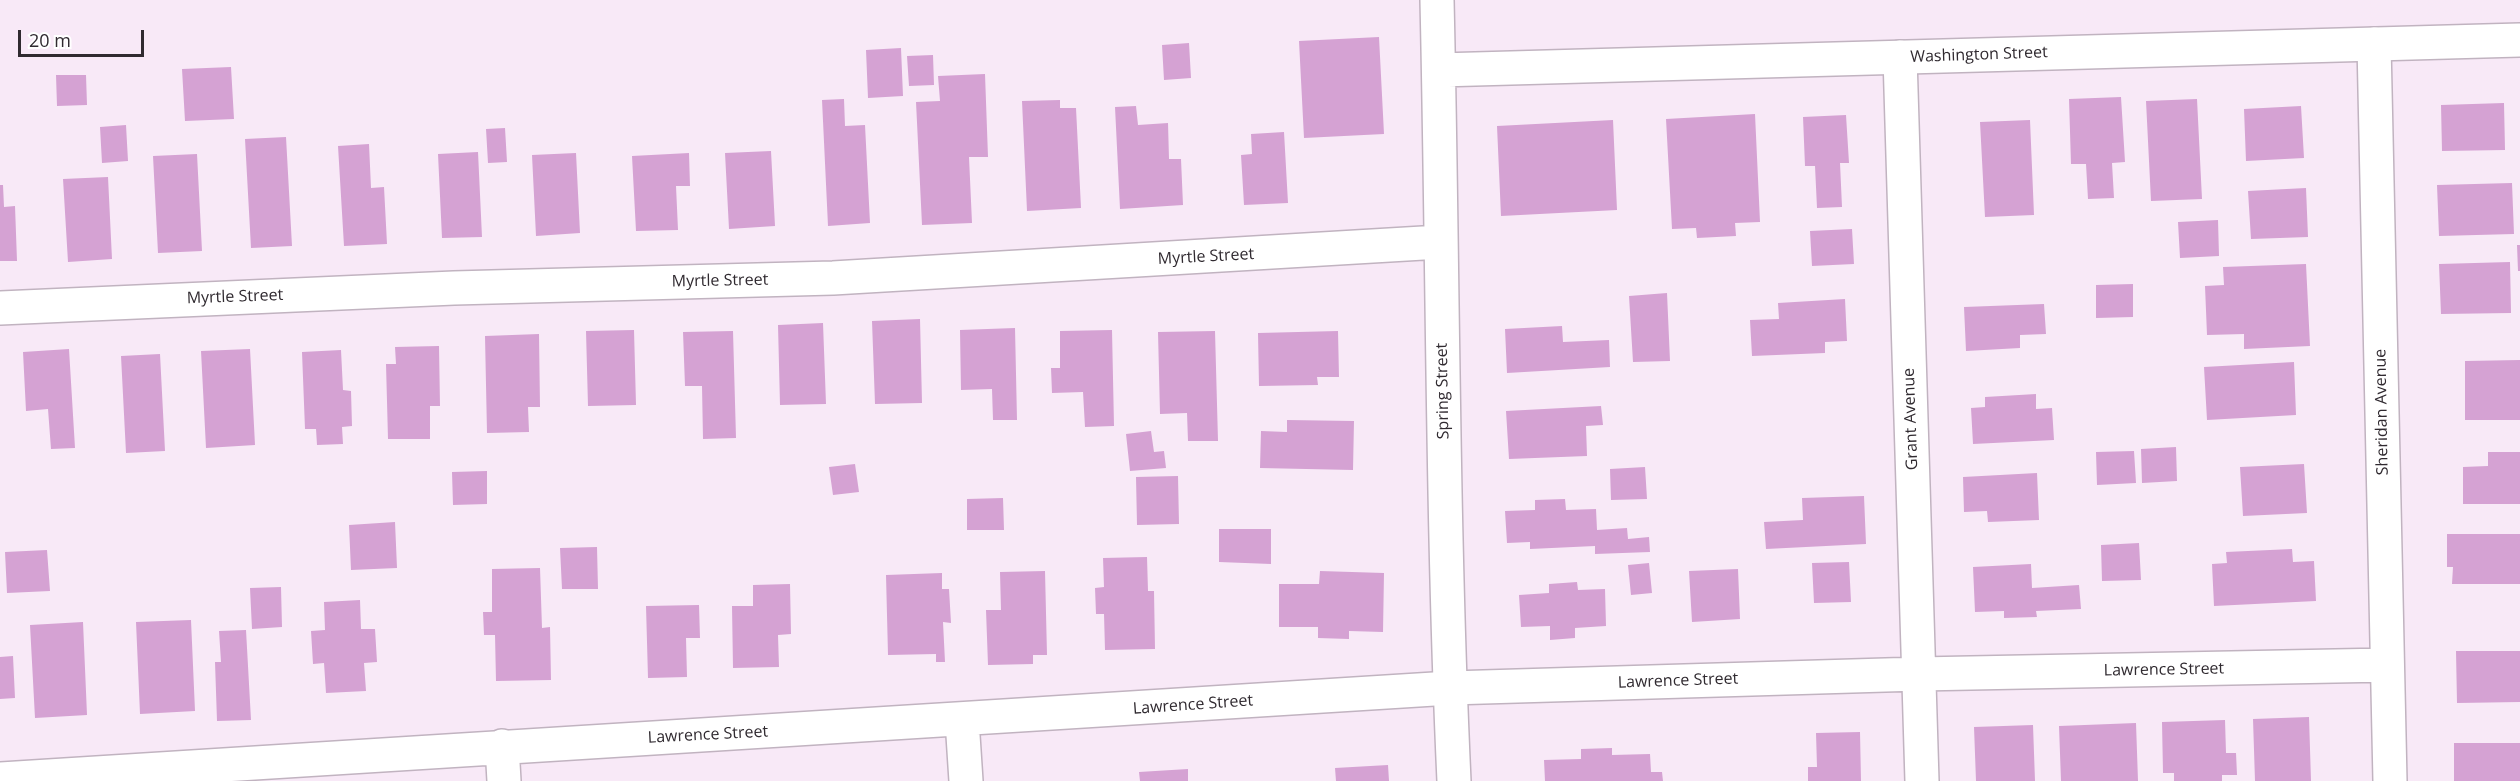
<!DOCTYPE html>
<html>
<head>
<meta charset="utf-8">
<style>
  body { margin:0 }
  #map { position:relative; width:2520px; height:781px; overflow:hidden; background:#f8e9f7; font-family:"Open Sans",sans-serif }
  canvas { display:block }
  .scale { position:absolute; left:18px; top:30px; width:126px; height:27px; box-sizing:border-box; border:3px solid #302a30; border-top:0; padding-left:8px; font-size:18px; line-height:21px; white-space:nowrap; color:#302a30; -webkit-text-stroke:4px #fff; paint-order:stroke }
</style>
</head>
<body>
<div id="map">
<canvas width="2520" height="781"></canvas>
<div class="scale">20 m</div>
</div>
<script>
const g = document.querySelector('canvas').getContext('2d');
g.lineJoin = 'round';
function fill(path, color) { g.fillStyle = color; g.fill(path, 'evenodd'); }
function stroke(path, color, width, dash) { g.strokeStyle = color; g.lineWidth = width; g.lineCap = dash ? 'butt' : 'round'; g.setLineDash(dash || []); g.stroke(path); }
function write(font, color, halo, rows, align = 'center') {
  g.font = font + ' "Open Sans",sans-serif'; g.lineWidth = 4.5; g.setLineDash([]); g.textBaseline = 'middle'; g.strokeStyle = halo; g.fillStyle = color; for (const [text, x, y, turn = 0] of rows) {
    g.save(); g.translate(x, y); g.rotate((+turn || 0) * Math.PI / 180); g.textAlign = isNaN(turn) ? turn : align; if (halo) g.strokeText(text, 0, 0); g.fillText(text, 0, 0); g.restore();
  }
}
const building = new Path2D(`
  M1379 37 1384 134 1304 138 1299 41Z
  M1189 43 1191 78 1164 80 1162 45Z
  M901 48 903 96 868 98 866 50Z
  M933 55 934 85 909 86 907 56Z
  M231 67 234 119 185 121 182 69Z
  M985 74 988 157H969L972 223 922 225 916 102 940 101 938 76Z
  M56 75H86L87 105 57 106Z
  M2121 97 2125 162 2112 163 2114 198 2088 199 2086 164H2071L2069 99Z
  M844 99 845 126 865 125 870 223 828 226 822 100Z
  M2197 99 2202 199 2151 201 2146 101Z
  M1060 100V108H1076L1081 208 1027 211 1022 101Z
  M2504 103 2505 150 2442 151 2441 105Z
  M1136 106 1138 125 1168 123 1169 159H1181L1183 205 1120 209 1115 107Z
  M2301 106 2304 158 2246 161 2244 109Z
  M1755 114 1760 222 1735 223 1736 236 1697 238 1696 228 1672 229 1666 119Z
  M1846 115 1849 163H1840L1842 207 1817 208 1815 166H1805L1803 117Z
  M1613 120 1617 210 1501 216 1497 126Z
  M2030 120 2034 215 1985 217 1980 122Z
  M126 125 128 161 102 163 100 127Z
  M505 128 507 162 488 163 486 129Z
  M1284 132 1288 203 1244 205 1241 155 1252 154 1251 134Z
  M286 137 292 246 251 248 245 139Z
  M369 144 371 188 384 187 387 244 344 246 338 146Z
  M771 151 775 226 729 229 725 153Z
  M478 152 482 237 442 238 438 154Z
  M576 153 580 233 536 236 532 155Z
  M689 153 690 186H676L678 230 636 231 632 156Z
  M197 154 202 251 158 253 153 156Z
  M108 177 112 259 68 262 63 179Z
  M2512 183 2514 234 2439 236 2437 185Z
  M0 185H3L4 207 15 206 17 261H0Z
  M2306 188 2308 237 2251 239 2248 191Z
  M2218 220 2219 256 2180 258 2178 222Z
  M1852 229 1854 264 1812 266 1810 231Z
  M2517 245H2520V271H2518Z
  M2510 262 2511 313 2441 314 2439 264Z
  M2306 264 2310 346 2244 349V334L2207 335 2205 286 2224 285 2223 267Z
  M2133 284V317L2096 318V285Z
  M1667 293 1670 361 1633 362 1629 296Z
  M1845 299 1847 341 1825 342V353L1752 356 1750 320 1779 319 1778 303Z
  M2044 304 2046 334 2020 335V348L1966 351 1964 307Z
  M920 319 922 403 875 404 872 321Z
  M823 323 826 404 780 405 778 325Z
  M1562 326 1563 342 1609 340 1610 367 1507 373 1505 329Z
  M1015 328 1017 420H993L992 389 961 390 960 330Z
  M634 330 636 405 588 406 586 331Z
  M1112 330 1114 426 1085 427 1083 392 1052 393 1051 368H1060V331Z
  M733 331 736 438 703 439 702 386H685L683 332Z
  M1215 331 1218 441H1188L1187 413 1160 414 1158 332Z
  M1338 331 1339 377H1317L1318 385 1259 386 1258 333Z
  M539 334 540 407H528L529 432 487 433 485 336Z
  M439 346 440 406H430V439H388L386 364H396L395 347Z
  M69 349 75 448 51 449 48 409 26 411 23 352Z
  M250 349 255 445 206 448 201 351Z
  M341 350 343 390 351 391 352 426 342 427 343 444 317 445 316 429H305L302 352Z
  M160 354 165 451 126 453 121 356Z
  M2520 360V420H2465V361Z
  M2294 362 2296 415 2207 420 2204 367Z
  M2036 394V409L2052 408 2054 440 1973 444 1971 408 1985 407V397Z
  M1601 406 1603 425 1586 426 1587 456 1509 459 1506 411Z
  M1287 420 1354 421 1353 470 1260 468 1261 431 1287 432Z
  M1151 431 1154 452 1164 451 1166 468 1130 471 1126 434Z
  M2176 447 2177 481 2142 483 2141 449Z
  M2134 451 2136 483 2097 485 2096 452Z
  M2488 452H2520V504H2463V467L2488 466Z
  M855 464 859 492 833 495 829 467Z
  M2304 464 2307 513 2243 516 2240 467Z
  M1645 467 1647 499 1611 500 1610 469Z
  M487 471V504L453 505 452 472Z
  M2037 473 2039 520 1988 522 1987 511 1964 512 1963 477Z
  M1178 476 1179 524 1137 525 1136 477Z
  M1864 496 1866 544 1766 549 1764 522 1803 520 1802 498Z
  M1003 498 1004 530H967V499Z
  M1565 499 1566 510 1596 509 1597 530 1627 528 1628 539 1649 537 1650 552 1595 554V546L1530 549V542L1507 543 1505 511 1535 510V500Z
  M395 522 397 568 351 570 349 525Z
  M1219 529H1271V564L1219 562Z
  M2447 534H2520V584H2452L2453 567H2447Z
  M2139 543 2141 580 2102 581 2101 545Z
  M597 547 598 589H562L560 548Z
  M2292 549 2293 562 2314 561 2316 601 2214 606 2212 564 2227 563 2226 552Z
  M47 550 50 591 7 593 5 552Z
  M1147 557 1148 591H1154L1155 649 1105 650 1104 614H1096L1095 588 1104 587 1103 558Z
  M1849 562 1851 602 1814 603 1812 563Z
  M1649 563 1652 593 1631 595 1628 565Z
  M2031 564 2032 588 2079 585 2081 609 2036 611 2037 617 2004 618V611L1975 612 1973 567Z
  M540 568 542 628 550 627 551 680 496 681 495 635H484L483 612H492V569Z
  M1738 569 1740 619 1692 622 1689 571Z
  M1045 571 1047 655H1033V664L988 665 986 610H1001L1000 572Z
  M1320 571 1384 573 1383 632 1349 631V639L1318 638V627H1279V584H1319Z
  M942 573V589H949L951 623 943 622 945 662H936V654L888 655 886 575Z
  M1577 582 1578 590 1605 589 1606 626 1575 628V638L1550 640V626L1521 627 1519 595 1549 593V584Z
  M790 584 791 634 778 635 779 667 733 668 732 606H753V585Z
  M281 587 282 627 252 629 250 588Z
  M360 600 361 629H375L377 662 364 663 366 691 326 693 324 663 313 664 311 631 325 630 324 602Z
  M699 605 700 638H686L687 677 648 678 646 606Z
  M191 620 195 711 140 714 136 622Z
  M83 622 87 715 35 718 30 625Z
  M246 630 251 720 217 721 215 662H221L219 631Z
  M2456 651H2520V702L2457 703Z
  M13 656 15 698 0 699V657Z
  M2309 717 2311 781H2255L2253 719Z
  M2225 720 2226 753H2236L2237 775H2222V781H2174V773H2163L2162 722Z
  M2136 723 2138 781H2061L2059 726Z
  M2033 725 2035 781H1976L1974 727Z
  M1860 732 1861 781H1808V767H1817L1816 733Z
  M2454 743H2520V781H2454Z
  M1612 748V755L1650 754 1651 772H1662L1663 781H1545L1544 760 1581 759V749Z
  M1388 765 1389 781H1336L1335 768Z
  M1188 769V781H1140L1139 772Z`);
const street = new Path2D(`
  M2374 44 2390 781
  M1900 57 1922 781
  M962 720 966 781
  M502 746 504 781
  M0 779 1450 688 1919 674 2387 665`);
const secondary = new Path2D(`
  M1437 0C1443 260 1442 521 1454 781
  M1439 70 2520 40
  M0 308 454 288 833 278 1440 242`);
const streetNames = [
  ["Washington Street",1979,55,-2],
  ["Myrtle Street",1206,257,-3],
  ["Myrtle Street",720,281,-1],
  ["Myrtle Street",235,297,-2],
  ["Spring Street",1443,391,-91],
  ["Sheridan Avenue",2382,412,-91],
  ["Grant Avenue",1911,419,-92],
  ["Lawrence Street",2164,670,-1],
  ["Lawrence Street",1678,681,-2],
  ["Lawrence Street",1193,705,-4],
  ["Lawrence Street",708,735,-3]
];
fill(building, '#d5a2d3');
stroke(street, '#c1b3c0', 36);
stroke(secondary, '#c1b3c0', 36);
stroke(street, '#fff', 33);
stroke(secondary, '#fff', 33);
write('16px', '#302a30', '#fff', streetNames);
</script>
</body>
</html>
